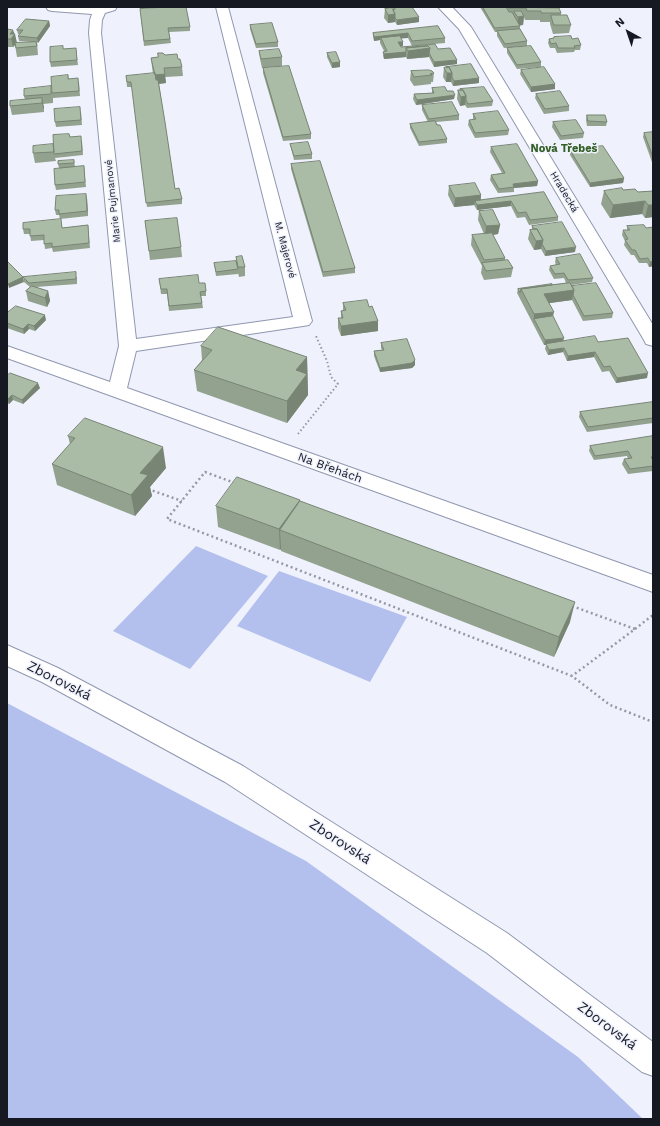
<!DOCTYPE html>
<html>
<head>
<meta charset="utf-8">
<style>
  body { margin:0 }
  #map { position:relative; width:660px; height:1126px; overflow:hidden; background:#eff2fd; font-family:"Work Sans",sans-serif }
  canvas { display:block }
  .frame { position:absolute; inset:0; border:8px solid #161922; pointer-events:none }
  .north { position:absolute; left:608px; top:12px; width:40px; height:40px; -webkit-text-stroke:3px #eff2fd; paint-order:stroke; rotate:320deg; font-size:11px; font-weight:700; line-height:16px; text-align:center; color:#161922 }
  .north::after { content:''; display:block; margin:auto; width:14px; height:18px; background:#161922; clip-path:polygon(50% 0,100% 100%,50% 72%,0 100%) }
</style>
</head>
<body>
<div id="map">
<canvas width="660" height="1126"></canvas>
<div class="frame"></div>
<div class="north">N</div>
</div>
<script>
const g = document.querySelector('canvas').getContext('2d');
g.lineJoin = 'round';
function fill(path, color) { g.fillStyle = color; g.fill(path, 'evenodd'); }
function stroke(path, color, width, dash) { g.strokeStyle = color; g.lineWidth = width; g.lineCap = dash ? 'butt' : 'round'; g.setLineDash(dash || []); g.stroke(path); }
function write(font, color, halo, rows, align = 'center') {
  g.font = font + ' "Work Sans",sans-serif'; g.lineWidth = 3; g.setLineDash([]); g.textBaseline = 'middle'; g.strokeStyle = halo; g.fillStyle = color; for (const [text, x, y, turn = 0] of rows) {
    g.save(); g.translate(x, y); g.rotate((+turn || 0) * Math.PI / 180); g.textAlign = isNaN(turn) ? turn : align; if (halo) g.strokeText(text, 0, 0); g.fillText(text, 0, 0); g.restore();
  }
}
const green = new Path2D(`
  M196 546 268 576 190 669 113 631Z
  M279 571 407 617 370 682 237 626Z
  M7 703 306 861 578 1057 643 1119H7Z`);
const pathFar1 = new Path2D(`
  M298 434 338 384 331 377 327 361 316 336`);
const path = new Path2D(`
  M235 483 205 472 167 519 572 676 610 705 653 722
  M148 489 182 501
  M572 606 635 629 572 676
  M635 629 653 615`);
const minor = new Path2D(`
  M46 7H117L115 10 105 13 102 20 101 33 136 339 293 317 216 7H228L312 321 309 325 303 326 136 351 127 388 653 575V592L7 358V346L110 382 119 346 89 33 90 20 92 14 52 11 48 10Z`);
const tertiary = new Path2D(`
  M438 7H452L471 27 653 325V346L646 344 644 340 459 29Z
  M7 645 58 668 243 766 507 933 653 1042V1076L642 1072 487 953 225 782 42 682 7 666Z`);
const wall = new Path2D(`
  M393 7 419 22 397 25 395 22 388 23 384 18 385 9 393 10Z
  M480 7H548V8L561 13V15L571 25 569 33 553 34 550 24V22H540V20H525L524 17 523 25H520V29L527 41V46L504 48 497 36V32H495Z
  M140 9 190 27V31L169 32 171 43 144 46Z
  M49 21 50 26 38 43 37 42 38 55 17 57 15 45 13 47H7V29L14 34 17 43 32 42 19 41 18 36 20 34H18L17 30Z
  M250 25 278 42V47L256 48 250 29Z
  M438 26 445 38V43L412 46 408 38H401L403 42V46H400L401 47 438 49 457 64 434 67 429 57 407 59 406 57 384 59 383 56V52L384 51 380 43V40L374 41 373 37V33Z
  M554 37 572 39 581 45 580 50H575L574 52 557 53 555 48H550L548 43 549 39 553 38Z
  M76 48 78 65 51 67 50 62 63 49Z
  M507 48 541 62V67L517 69 507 53Z
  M259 51 282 57V66L262 68 260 59Z
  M327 53 340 62V67L332 68 327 57Z
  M165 55 178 59 182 67 183 76 165 77 166 83 159 84 175 189 182 199V204L147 207 132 87H127L126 76 153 74 152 67 151 58 158 57Z
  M446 67 479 78V83L453 86 451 82H446L443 77 444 68H446Z
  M263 68 311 134V139L283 141 263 73Z
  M521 70 555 84V89L531 92 520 74Z
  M411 71 434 73 433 82H431V84L414 86 410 80Z
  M68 75 69 79 79 82 80 96 53 98V103L43 104 44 112 12 115 10 106 25 100 24 96 51 91Z
  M432 88 454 99 416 105 413 99 414 94 432 93Z
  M458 90 493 101 492 106 467 108 465 105 460 106 457 99Z
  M536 94 569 106V111L544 114 535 98Z
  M422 105 459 115V120L436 122 447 139V143L419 146 410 128V124L428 122 422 110Z
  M81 112 82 125 56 127 55 122Z
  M473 114 509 130 508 135 475 138 468 125 469 120H473Z
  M587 115 607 122 606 126H587L586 120Z
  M553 122 584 133 583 138 560 140 552 127Z
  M653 132V165L643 137 644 133Z
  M69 134 70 137 82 141 83 155 55 158 56 161 35 163 33 153 54 149Z
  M290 144 312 154V159L294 160Z
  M491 147 538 181 537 186 514 188V192L498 193 490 180 491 175 502 173 490 152Z
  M570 150 624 178 623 183 590 187 570 155Z
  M74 160 75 167 84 166 86 187 56 190 55 185 59 168 58 164Z
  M291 164 355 268V273L323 277 291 169Z
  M449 186 481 195V200L544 192 558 217V221L529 225 525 217 517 218 511 206 477 210 474 205 454 207 448 195Z
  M623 190 638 192 653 191V217L645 218 642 214 610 218 601 204 604 191Z
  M87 198 88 216 60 219 59 215H56L55 210Z
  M479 211 500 225 498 234 493 235 505 258V260L513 268 511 277 484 280 481 273 482 266 471 245 472 235 484 234 478 220Z
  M145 221 181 247 182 257 150 260Z
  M62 224V228L88 225 90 248 53 252 52 248 45 249 44 240 31 241 30 234H24L23 229Z
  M532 226 575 252 545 256 541 249 534 250 528 239 530 230 532 229Z
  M627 226 653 266 649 267 647 263H639L634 255H631L624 245 625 241 622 235 623 230H627Z
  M236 257 245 267V276L239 277 238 273V274L216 276 214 263 236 264Z
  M556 258 593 278 592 282 571 285 572 286 613 313 612 318 583 321 572 300 549 303 553 316 563 341 598 342 647 378 616 383 609 371 602 372 594 357 567 361 563 352 548 355 545 349 546 345H544L517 293 518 289 566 283 564 278 554 279 549 270 550 266 556 265 555 262Z
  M23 277H77V284L36 287 48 291 50 301 47 307 28 301 26 291 30 287 24 282Z
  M159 279 199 283 206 291V296H201L203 308 169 311 167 294H161Z
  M343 303 369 307 378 331 341 336 338 328V318H341V311L343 310Z
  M7 313 46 320 35 331 29 329 24 334 7 328Z
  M381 343 415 360V365L412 368 380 372 374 356V351L382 350 381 348Z
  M201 346 307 357 308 395 287 423 197 391 194 370 202 360Z
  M7 376 40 388 23 404 13 400 9 404 7 403Z
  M653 402V423L587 432 579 417 580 412Z
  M68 436 166 468 150 487 152 496 135 516 57 485 52 464 70 444Z
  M653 436V471L628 474 622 464 624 459H628L627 456 594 460 589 451 590 446Z
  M300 502 570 622 554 657 281 551V549L280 550 218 527 216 506Z`);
const shadedWall = new Path2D(`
  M395 14V22L388 23V15Z
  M524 16 523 25 517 26 518 17Z
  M419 17V22L397 25V20Z
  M49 21 50 26 38 43 37 38Z
  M13 30 15 35V34L17 43 13 47 10 34Z
  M408 33V38L381 40V38L380 40 374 41V37Z
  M398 42H403V46L398 47Z
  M430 48 429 57 407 59 408 51Z
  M406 52V57L384 59V54Z
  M457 60V64L434 67V62Z
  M340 62V67L332 68V63Z
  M447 73H452L451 82H446Z
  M165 74 166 83 156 84 155 75Z
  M479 78V83L453 86 454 81Z
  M555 84V89L531 92V87Z
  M455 95 454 99 416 105 417 100Z
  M466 96 465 105 460 106 461 97Z
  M42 98 44 107V112L42 103Z
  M624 178 623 183 590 187V183Z
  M538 181 537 186 514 188V187L513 184Z
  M86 194 87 198 88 216 87 211Z
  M481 195 480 204 475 201 474 205 454 207 455 198Z
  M511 201V206L477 210V205Z
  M645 201 642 214 610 218 613 205Z
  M648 205H653V217L645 218Z
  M500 225 498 234 485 236 486 226Z
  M543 240 541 249 534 250 536 241Z
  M576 247 575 252 545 256 546 251Z
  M653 261V266L649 267 650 262Z
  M23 277 24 282 9 288 8 284Z
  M574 290 572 300 543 304 544 294Z
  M48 291 50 301 47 307 45 298Z
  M554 312 552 321 534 319V314Z
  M45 315 46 320 35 331 34 326Z
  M378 321V331L341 336V326Z
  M28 324 29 329 24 334 23 329Z
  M564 338 563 342 546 344V345H544L545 340Z
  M564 348 563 352 548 355 549 350Z
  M595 352 594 357 567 361 568 356Z
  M307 357 308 395 287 423V401L296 370Z
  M415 360V365L412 368 380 372V368Z
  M648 373 647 378 616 383 617 378Z
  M38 383 40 388 23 404 22 400Z
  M12 395 13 400 9 404 8 399Z
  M163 447 166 468 150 487 152 496 135 516 131 495 140 473Z
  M300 500V521L280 530 281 549 280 550 279 529Z
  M575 602 570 622 554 657 559 637Z`);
const building = new Path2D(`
  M167 7H186L190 27 168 28 170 39 144 41 140 9Z
  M393 7H412L419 17 397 20 395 18V14L393 10 395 9Z
  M483 7H506L509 12H512L520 26 495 28Z
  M509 7 559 8 561 13H541V11H527L526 8H509Z
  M392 8 395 14 388 15 385 9Z
  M514 11H521L524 16 518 17Z
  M551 15H567L571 25H554Z
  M26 19 49 21 37 38 18 36 23 30H17Z
  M272 23 278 42 256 44 250 25Z
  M438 26 445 38 412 41 408 33 374 37 373 33Z
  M7 29 13 30 10 34H15L11 39H7Z
  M520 29 527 41 505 44 497 31Z
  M400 36 403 42H398L401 47 435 44 438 49 450 48 457 60 434 62 429 53 430 48 428 46 406 48V52L384 54 383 52 387 51 381 38Z
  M571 36 572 39 578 38 581 45 574 46 575 48H558L556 43 551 44 549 39 554 38V37Z
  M36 42 37 46 16 48 15 43Z
  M63 46V49L76 48 77 60 50 62V47Z
  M428 46 430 48 408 51 406 48Z
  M531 46 541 62 517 65 507 48Z
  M279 49 282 57 261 59 259 51Z
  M336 52 340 62 332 63 327 53Z
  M158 53H163L165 55 177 54 178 59H180L182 67 164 68 165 74 155 75 151 58 158 57Z
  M471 64 479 78 454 81 452 77V73L449 67 447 68 446 67Z
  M289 66 311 134 283 137 263 68Z
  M449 67 452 73H447L444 68Z
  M544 67 555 84 531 87 521 70Z
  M429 70 432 71 434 73 430 74 432 75 414 77 411 71Z
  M155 73 156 80H158L165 122 175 189 179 188 182 199 146 203 131 82H127L126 76Z
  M68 75V79L78 78 79 91 52 93 51 77Z
  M51 86V94L24 96V89Z
  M445 87 447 91H453L455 95 417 100 414 94 434 93 432 88Z
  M484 87 493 101 468 104 466 100V96L463 90H460V89Z
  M458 90H463L466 96 461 97Z
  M560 91 569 106 545 109 536 94Z
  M42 98V103L10 106V101Z
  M452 102 459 115 429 119 422 105Z
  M80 107 81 120 55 122 54 109Z
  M498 111 509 130 475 133 469 120 476 119 473 114Z
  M587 115H605L607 122 588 121Z
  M576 120 584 133 561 136 553 122Z
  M435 121 437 125H440L447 139 419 142 410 124Z
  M653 132V157L644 133Z
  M69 134 70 137 81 136 82 151 54 154 53 135Z
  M308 142 312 154 294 156 290 144Z
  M53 144 54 152 33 153V146Z
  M517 144 538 181 513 184 514 187 499 189 491 175 505 173 491 147Z
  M603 146 624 178 590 183 570 150Z
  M74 160V163L58 164V161Z
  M320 161 355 268 323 272 291 164Z
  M84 166 85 182 55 185 54 169Z
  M475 183 481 195 455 198 449 186Z
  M622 188 623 190 635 189 638 192 653 191V205H648L645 201 613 205 604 191Z
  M544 192 558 217 530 220 526 212 518 213 511 201 477 205 475 201Z
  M86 194 87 211 59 214V210H55L56 196Z
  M493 210 500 225 486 226 479 211Z
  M177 218 181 247 149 251 145 221Z
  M61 219 62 228 88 225 89 243 52 247V243L44 244V235L30 236V229H23V223Z
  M562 222 576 247 546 251 542 244 543 240 537 229H534L532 226Z
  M644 225 646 228 653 227V261L650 262 648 258 640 259 635 250H632L625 240 628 239 623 230H630L627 226Z
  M537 229 543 240 536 241 530 230Z
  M492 233 505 258 484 260 472 235Z
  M580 254 593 278 568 280 564 273 555 274 550 266 560 264 556 258Z
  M242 256 245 267H238L236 257Z
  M508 260 513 268 486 271 482 263Z
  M7 261 23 277 8 284 7 283Z
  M236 261 238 269 216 272 214 263Z
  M76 272V279L29 283 23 277Z
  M198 275 199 283H205L206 291 200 292 202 303 169 306 167 289H161L159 279Z
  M570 283 574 290 544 294 554 312 534 314 521 289Z
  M596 283 613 313 584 316 573 295 574 290 572 286Z
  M552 284V285L521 289 520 293 518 289Z
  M32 286 48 291 45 298 26 291Z
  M367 300 369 307 372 306 378 321 341 326 338 318H343L341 311 346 310 343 303Z
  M16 306 45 315 34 326 28 324 23 329 7 323V313Z
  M553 316 564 338 545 340 534 319Z
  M218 327 307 357 296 370 307 374 287 401 194 370 212 350 201 346Z
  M595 336 598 342 628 338 648 373 617 378 610 366 604 367 595 352 568 356 564 348 549 350 546 344Z
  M407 339 415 360 412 363 380 368 374 351 384 350 381 343Z
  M10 373 38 383 22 400 12 395 8 399H7V376Z
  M653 402V418L588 427 580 412Z
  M85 418 163 447 140 473 148 475 131 495 52 464 75 438 68 436Z
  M653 436V457H651L653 460V466L630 469 624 459 632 458 628 451 595 456 590 446Z
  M237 477 300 500 279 529 216 506Z
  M300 501 575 602 559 637 280 530Z`);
const farStreetnames = [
  ["Hradecká",564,192,59],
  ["Marie Pujmanové",113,201,-96],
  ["M. Majerové",285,250,75]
];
const farNeighbourhoodnames = [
  ["Nová Třebeš",564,149]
];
const streetNames = [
  ["Na Břehách",330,468,20]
];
const nearStreetnames = [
  ["Zborovská",59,681,27],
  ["Zborovská",340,842,33],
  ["Zborovská",607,1026,37]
];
fill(green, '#b3c0ee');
stroke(minor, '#9097af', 2);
stroke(tertiary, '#9097af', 2);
stroke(pathFar1, '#9699a3', 2, [1.5, 2.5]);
stroke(path, '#9699a3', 2.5, [2, 3]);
fill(minor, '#fff');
fill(tertiary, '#fff');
fill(wall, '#93a28f');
fill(shadedWall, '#788474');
fill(building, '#abbca6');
stroke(building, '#788474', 1);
write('10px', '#161922', '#eff2fd', farStreetnames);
write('bold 11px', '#345f25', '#eff2fd', farNeighbourhoodnames);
write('12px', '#161922', '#eff2fd', streetNames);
write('14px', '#161922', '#eff2fd', nearStreetnames);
</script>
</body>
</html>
